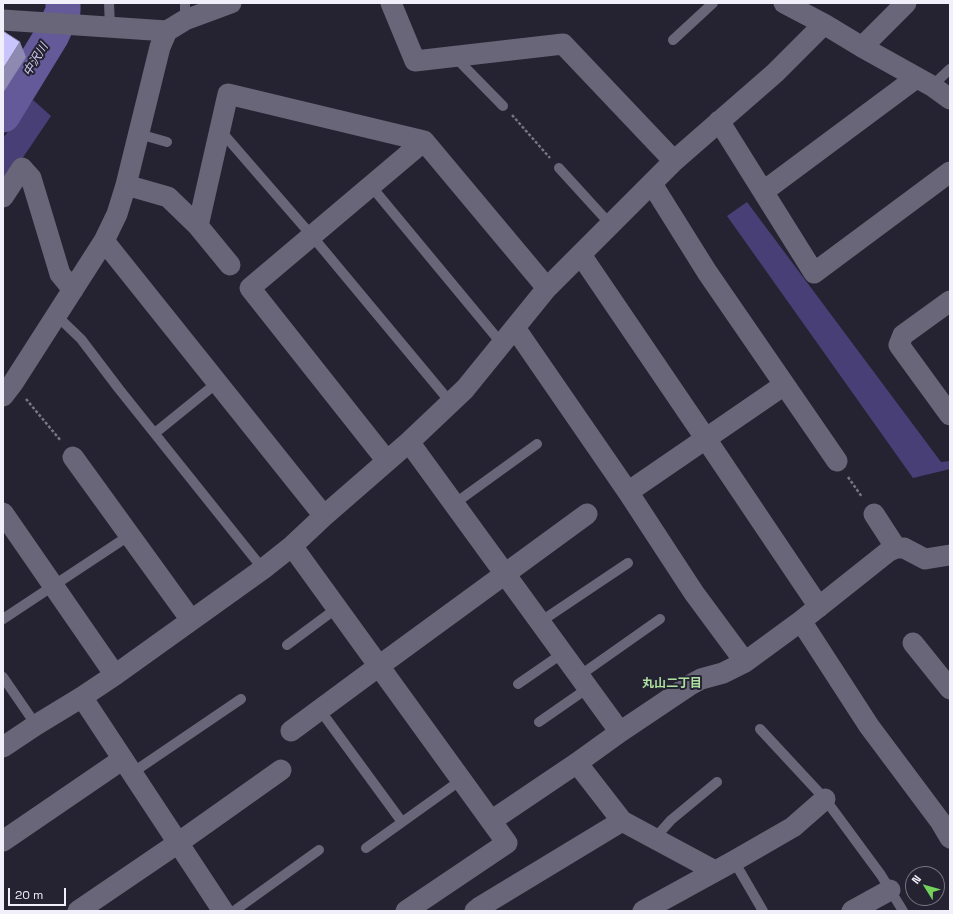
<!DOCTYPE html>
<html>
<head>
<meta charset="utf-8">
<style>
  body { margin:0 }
  #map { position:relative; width:953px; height:914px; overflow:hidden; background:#252331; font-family:"Space Grotesk",sans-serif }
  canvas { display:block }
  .frame { position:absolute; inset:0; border:4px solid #f1f0fa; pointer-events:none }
  .north { position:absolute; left:905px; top:866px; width:40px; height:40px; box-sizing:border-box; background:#252331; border:1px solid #777581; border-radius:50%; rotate:307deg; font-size:11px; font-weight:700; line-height:16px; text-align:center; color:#f1f0fa }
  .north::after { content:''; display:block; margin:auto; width:14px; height:18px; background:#74d25c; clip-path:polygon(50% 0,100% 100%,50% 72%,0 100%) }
  .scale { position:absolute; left:8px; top:888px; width:58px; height:18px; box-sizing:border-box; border:2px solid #f1f0fa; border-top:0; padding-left:5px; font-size:12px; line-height:14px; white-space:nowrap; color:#f1f0fa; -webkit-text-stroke:3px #252331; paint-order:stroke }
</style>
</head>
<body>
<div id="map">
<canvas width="953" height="914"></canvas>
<div class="frame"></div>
<div class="north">N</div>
<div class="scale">20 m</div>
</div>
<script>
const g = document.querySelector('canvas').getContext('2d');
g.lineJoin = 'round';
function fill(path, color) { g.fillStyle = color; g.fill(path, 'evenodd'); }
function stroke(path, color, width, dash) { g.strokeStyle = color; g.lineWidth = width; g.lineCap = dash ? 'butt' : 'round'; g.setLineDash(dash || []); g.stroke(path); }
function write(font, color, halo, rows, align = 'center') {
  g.font = font + ' "Space Grotesk","Noto Sans JP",sans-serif'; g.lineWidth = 4; g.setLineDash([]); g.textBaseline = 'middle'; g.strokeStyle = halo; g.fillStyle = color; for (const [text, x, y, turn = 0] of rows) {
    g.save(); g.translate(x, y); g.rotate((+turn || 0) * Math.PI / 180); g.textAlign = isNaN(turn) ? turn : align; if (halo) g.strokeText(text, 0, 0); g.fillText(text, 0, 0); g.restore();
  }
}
const green = new Path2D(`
  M33 100 51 116 3 187V138Z
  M747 202 941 462 950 461V469L913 478 727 216Z`);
const river = new Path2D(`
  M3 115 52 35 63 11V3`);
const path = new Path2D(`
  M512 115 550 158
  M26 399 61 441
  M848 477 862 497`);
const lane = new Path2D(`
  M109 3 110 27
  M185 3V20
  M673 40 713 3
  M454 56 503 106
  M932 86 950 69
  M220 130 312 236 451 403
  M139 134 167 142
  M559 168 610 224
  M371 186 502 344
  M56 315 81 339 119 389 263 569
  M155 433 218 382
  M454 504 537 444
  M3 619 130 535
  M540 622 628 563
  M287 645 337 608
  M579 676 660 619
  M3 677 36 725
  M518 684 563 653
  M320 710 402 822
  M539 722 588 688
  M760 729 825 799 881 875 903 911
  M132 773 241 699
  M655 838 671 820 717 782
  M366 848 461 780
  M734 861 763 911
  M234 911 319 850`);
const street = new Path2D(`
  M391 3 415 61 563 44 674 161
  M784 3 824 24 862 47 932 86 950 99
  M3 20 167 31 185 20 231 3
  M862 47 906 3
  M719 121 814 273 950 172
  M652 184 707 272 837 461
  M126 185 168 197 198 226 230 265
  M764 191 916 78
  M3 197 22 168 31 178 60 274 73 290
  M198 226 228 94 424 141 547 288
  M104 241 324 516
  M581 255 706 439 819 607
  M950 301 903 335 899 345 950 415
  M515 328 628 492 694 593 745 662
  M3 396 13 383 104 241 117 214 126 185 160 47 167 31
  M409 442 620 732
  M73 457 191 620
  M387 461 250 288 424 141
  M628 492 784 385
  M3 513 115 675
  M874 514 896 548
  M292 546 507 843 406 911
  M801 621 869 726 940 821 950 838
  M913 643 950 689
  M82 697 223 911
  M291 731 379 666 587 514
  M3 747 36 725 82 697 115 675 263 569 292 546 324 516 409 442 465 389 547 288 674 161 775 73 824 24
  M577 763 622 821 715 871
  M491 821 577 763 620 732 690 685 701 679 723 673 745 662 801 621 889 551 896 548H904L925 559 950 555
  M3 841 123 759
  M78 911 178 843 281 770
  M475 911 480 907 622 821
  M643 911 734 861 793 827 825 799
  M852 911 890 890`);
const shadedWall = new Path2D(`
  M20 42 26 57 3 93V69Z`);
const building = new Path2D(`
  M3 31 20 42 3 69Z`);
const waterNames = [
  ["中沢川",36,60,-59]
];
const neighbourhoodNames = [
  ["丸山二丁目",672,684]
];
fill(green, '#493f77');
stroke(river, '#645a99', 35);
stroke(path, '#787683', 2.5, [3, 2]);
stroke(lane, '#686678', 10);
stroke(street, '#686678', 21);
fill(shadedWall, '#8d89b1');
fill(building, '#cac4fd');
stroke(building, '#8d89b1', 1);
write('italic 12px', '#d2cef4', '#252331', waterNames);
write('bold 12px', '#ade0a1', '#252331', neighbourhoodNames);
</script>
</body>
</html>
